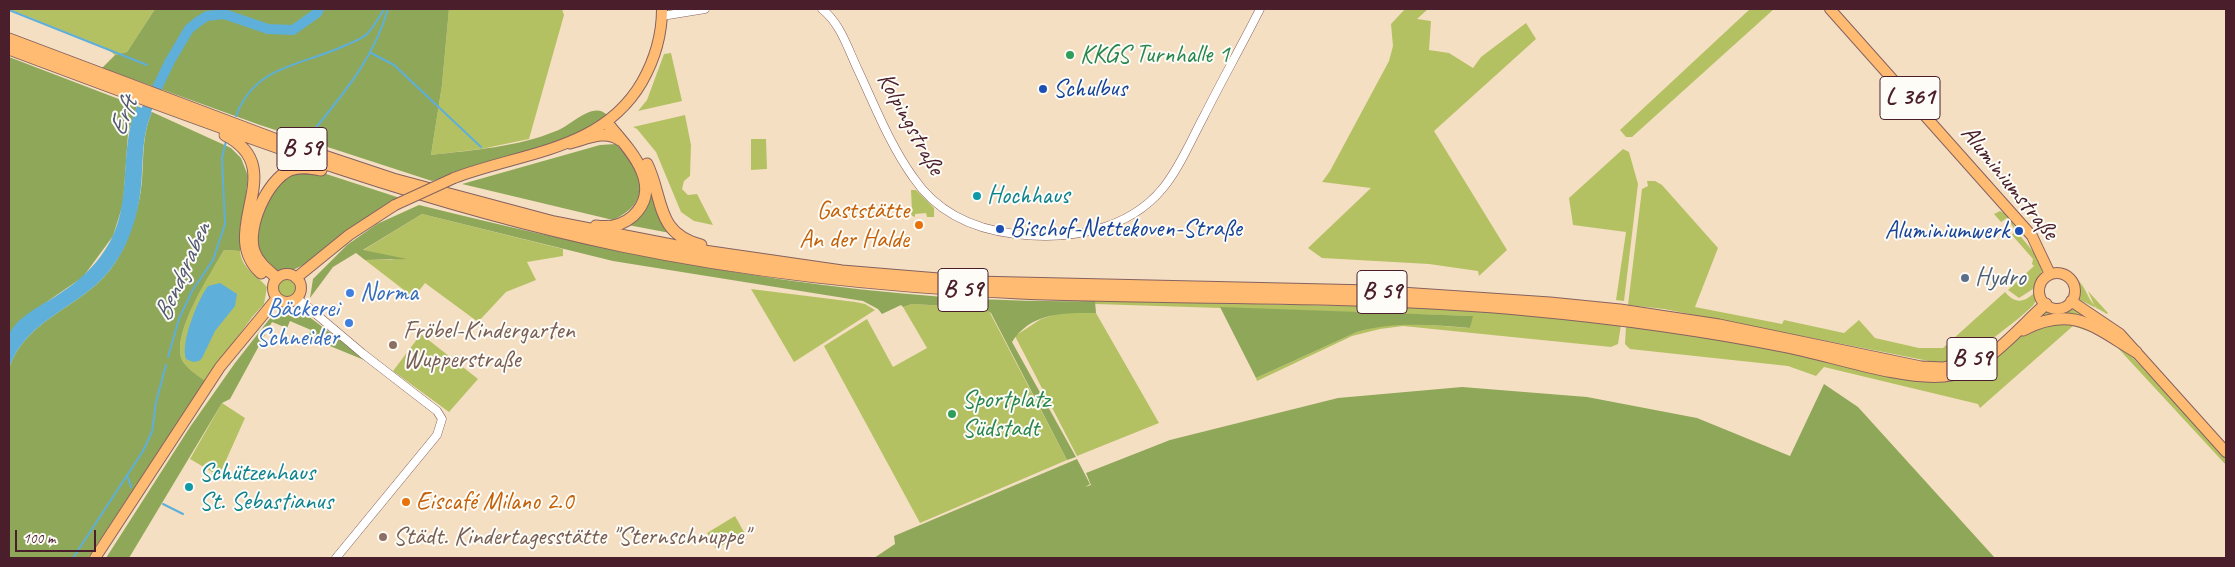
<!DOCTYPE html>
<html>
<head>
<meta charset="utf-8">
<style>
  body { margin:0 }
  #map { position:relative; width:2235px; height:567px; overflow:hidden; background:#f5dfc3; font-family:Caveat,sans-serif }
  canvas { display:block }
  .frame { position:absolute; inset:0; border:10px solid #4a1f2b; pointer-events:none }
  .scale { position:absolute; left:15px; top:530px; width:81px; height:22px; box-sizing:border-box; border:2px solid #4a1f2b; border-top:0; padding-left:6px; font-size:15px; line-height:18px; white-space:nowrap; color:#4a1f2b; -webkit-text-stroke:4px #fdfcf7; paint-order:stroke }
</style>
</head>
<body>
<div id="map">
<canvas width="2235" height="567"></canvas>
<div class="frame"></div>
<div class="scale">100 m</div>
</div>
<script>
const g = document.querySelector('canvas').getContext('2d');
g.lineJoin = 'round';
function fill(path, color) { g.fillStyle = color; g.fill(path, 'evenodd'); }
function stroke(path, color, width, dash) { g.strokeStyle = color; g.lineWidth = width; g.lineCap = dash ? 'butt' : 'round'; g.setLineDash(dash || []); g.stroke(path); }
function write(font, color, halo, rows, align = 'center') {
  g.font = font + ' Caveat,sans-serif'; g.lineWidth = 4; g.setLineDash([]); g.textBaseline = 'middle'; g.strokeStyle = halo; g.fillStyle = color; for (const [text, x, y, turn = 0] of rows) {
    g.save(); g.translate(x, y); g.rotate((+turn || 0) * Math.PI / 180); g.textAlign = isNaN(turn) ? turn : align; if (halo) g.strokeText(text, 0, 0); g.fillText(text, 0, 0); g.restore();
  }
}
const green = new Path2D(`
  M9 9H155L127 52 115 55 106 48Z
  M449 9H562L564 15 529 139 481 149 431 155 442 85Z
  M1405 9H1428L1417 19 1431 21 1429 50 1449 53 1473 68 1481 57 1526 23 1536 39 1434 131 1507 250 1479 276 1478 271 1429 264 1322 258 1308 248 1371 188 1322 182 1330 171 1389 61 1393 46 1391 24Z
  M1750 9H1774L1632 137H1626L1620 130Z
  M671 53 682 101 638 111 647 100 664 54Z
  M685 115 691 145 690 176 684 181 682 189 688 195 697 194 713 225 694 221 681 212 656 152 637 129 633 127Z
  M751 139H766L767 169 751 170Z
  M1623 149 1629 152 1638 184 1624 301 1616 300 1626 232 1573 225 1569 198Z
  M1647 181H1655L1662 185 1718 248 1695 307 1782 324 1784 320 1844 333 1859 320 1875 338 1919 348H1943L2005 292C2015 304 2024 303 2035 292 2036 297 2037 300 2034 304 2030 311 1976 352 1966 357 1957 360 1948 362 1939 363L1664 309 1628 305 1642 189 1648 186Z
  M911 190H916L934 208V217H927L926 213 915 214V217L908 214V212H912Z
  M2000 211 2010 216 2017 232 2036 255 2042 271 2033 289 2019 298 2008 290 2034 266 2032 264 2033 259 2012 235 2015 230 2007 218 2001 222 1994 214Z
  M422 214 563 249V256L527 262 536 280 506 292 478 322 425 283 411 301 401 294 404 290 365 260H395L362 251Z
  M224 250 240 251C242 269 256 274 267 287L264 304 253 316 205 381C199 376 189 370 184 363 167 339 211 272 224 250Z
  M276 288a11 11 0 1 1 22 0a11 11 0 1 1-22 0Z
  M2078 280C2087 289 2088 301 2098 309L2078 299 2076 284Z
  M751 289 855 302 865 304 875 310 794 362Z
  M2088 291 2108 313 2107 314 2095 307Z
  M1094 301 1407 307 1477 311 1621 325 1618 344 1611 347 1403 326 1380 329 1352 336 1257 381 1256 378 1357 332 1370 328 1401 323 1470 328 1472 316 1095 304Z
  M912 304 984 308 989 311 1067 460 920 523 824 346 867 319 893 367 927 348 903 307Z
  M2068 308H2072L2101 325 2032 323 2048 310 2060 311Z
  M1061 313H1096L1159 423 1077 456 1015 336 1041 319Z
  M2049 324H2081L2123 347 2226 458V465L2116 346 2100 335 2073 326 1980 408 1978 404 1824 367 1816 376 1788 366 1630 349 1625 344 1626 326 1714 339 1819 359 1983 367 2024 333Z
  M421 334 478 379 449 412 393 371Z
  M222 403 245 418 219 476 190 459Z
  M735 516 744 532 716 549 707 533Z`);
const forest = new Path2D(`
  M155 9H449L442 85 431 155C472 150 518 147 556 131 571 126 593 100 607 115L596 124 562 142 432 181 260 125 102 68 115 55 127 52Z
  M9 57 137 106 128 134 123 204 113 236 83 277 29 314 9 335Z
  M152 112 231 148 241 158 248 176 240 251 224 250C211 273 167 339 184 363 189 370 199 376 205 381L88 558H9V369C25 319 79 309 110 270 125 251 134 225 139 201 146 171 139 141 152 112Z
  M616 144C641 170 655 201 613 220L462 184 600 145Z
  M320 172 400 198C382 209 363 220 345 233 329 244 304 270 285 272 269 274 258 256 256 242 251 218 272 191 287 174Z
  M651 186 670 233 628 225Z
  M419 205C640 260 866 305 1095 301L1096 313C1064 313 1031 312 1012 342L1076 457 1067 460 991 313 984 308 912 304 903 307 901 305 882 314 878 309 863 301 613 261 422 214 363 250 407 259 365 260 356 253 333 267 310 298 313 279 347 245 377 224Z
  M1220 307 1473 316 1470 328C1431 325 1395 321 1357 332L1256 378Z
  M289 311 304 313 369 362 308 337 311 330 290 321 287 328 272 322 230 399 222 403 129 558H106L190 427 235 363 271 317Z
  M1824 384 1858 407 1995 558H874L895 544 894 536 1077 459 1090 484 1085 487 1091 485 1086 473 1170 440 1338 398 1462 387 1587 397 1697 418 1790 456Z`);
const water = new Path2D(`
  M137 106 152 112C139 141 145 171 139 201 135 226 125 251 110 270 79 309 25 319 9 369 9 359 6 344 9 335 16 316 47 303 62 292 79 281 94 267 105 250 135 206 117 152 137 106Z
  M220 283 237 294 235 306 215 331 202 358 199 361 193 362 186 359C180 343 198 299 208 286Z`);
const stream = new Path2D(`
  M9 10 147 65
  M371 53 394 65 481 147
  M236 116C255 64 303 66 346 45 353 42 362 39 367 34 374 27 379 17 384 9
  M310 135C343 94 373 60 388 9
  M168 357 179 319 192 291 213 260 225 224 222 158 226 141
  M127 475 131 487
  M163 504 183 514
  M73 558 143 451 152 432 156 402 166 365`);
const river = new Path2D(`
  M141 121 170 61 189 29 199 21 207 16 224 14 268 29 293 30 317 13 319 9`);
const minor = new Path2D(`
  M822 9C841 24 848 49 858 70 875 106 890 145 913 177 937 213 973 229 1015 234 1067 241 1128 231 1163 188 1180 167 1191 140 1204 116 1222 80 1242 45 1260 9
  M662 16 705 9
  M297 298 362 353 437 411 442 419 437 435 336 558`);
const major = new Path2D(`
  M1830 9 2032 236 2050 274
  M454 178C522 152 602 151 642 82 655 59 662 34 662 9
  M2039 291a18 18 0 1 1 36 0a18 18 0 1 1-36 0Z
  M273 288a14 14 0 1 1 28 0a14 14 0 1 1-28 0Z
  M296 278 349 235 395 205
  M2071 301 2120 334 2226 452
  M95 558 220 367 277 298`);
const highway = new Path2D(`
  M9 39 285 143 393 179 554 222 697 250 842 271 975 282 1371 291 1550 303 1620 310 1719 325 1921 367 1943 368 1960 364
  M9 49C213 125 407 201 622 246 752 273 887 287 1020 293 1189 300 1358 294 1527 310 1615 318 1702 330 1788 347 1833 356 1901 380 1944 376 1985 372 2016 330 2046 304
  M225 135C292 169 215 231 261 273
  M570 143C586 139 605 129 620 140
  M647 164C664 199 655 233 701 245
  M596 226C610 228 623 225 633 216 666 185 627 147 607 123
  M277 278C268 270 258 263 254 251 246 228 267 180 290 170 300 166 311 168 321 170
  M2023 330C2073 304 2096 328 2136 352`);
const majorBridge = new Path2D(`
  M395 205 454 178`);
const markers = [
  [1070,55,5,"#2e9e5b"],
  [1043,89,5,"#1a4fb4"],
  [977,196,5,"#0f9aa8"],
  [919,225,5,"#e8710a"],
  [1000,229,5,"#1a4fb4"],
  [2019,231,5,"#1a4fb4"],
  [1965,278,5,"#5c6f8a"],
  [350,293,5,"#3f7fe0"],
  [349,323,5,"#3f7fe0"],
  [393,345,5,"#8d6e63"],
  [952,414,5,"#2e9e5b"],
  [189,487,5,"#0f9aa8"],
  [406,502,5,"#e8710a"],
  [383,537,5,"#8d6e63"]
];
const shields = [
  [1910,98,60],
  [302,149,50],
  [963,290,50],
  [1382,292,50],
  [1972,359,50]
];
const shieldNames = [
  ["L 361",1910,98],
  ["B 59",302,149],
  ["B 59",963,290],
  ["B 59",1382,292],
  ["B 59",1972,359]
];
const leisureNames = [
  ["KKGS Turnhalle 1",1080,55],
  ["Sportplatz",962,400],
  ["Südstadt",962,429]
];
const transitNames = [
  ["Schulbus",1053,89],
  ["Bischof-Nettekoven-Straße",1010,229],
  ["Aluminiumwerk",2009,231,"right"]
];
const streetNames = [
  ["Kolpingstraße",910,124,61],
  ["Aluminiumstraße",2009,183,51]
];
const cultureNames = [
  ["Hochhaus",987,196],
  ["Schützenhaus",199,473],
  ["St. Sebastianus",199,502]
];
const foodNames = [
  ["Gaststätte",909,211],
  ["An der Halde",909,240],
  ["Eiscafé Milano 2.0",416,502,"left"]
];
const serviceNames = [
  ["Hydro",1975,278]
];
const shopNames = [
  ["Norma",360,293],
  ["Bäckerei",339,309,"right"],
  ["Schneider",339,338,"right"]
];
const educationNames = [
  ["Fröbel-Kindergarten",403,331],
  ["Wupperstraße",403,360],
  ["Städt. Kindertagesstätte \"Sternschnuppe\"",393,537]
];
const waterNames = [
  ["Erft",124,117,-70],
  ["Bendgraben",183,272,-66]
];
fill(green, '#b4c163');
fill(forest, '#8fa759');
fill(water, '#5eafd9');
stroke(stream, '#5eafd9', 2);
stroke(river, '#5eafd9', 10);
stroke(minor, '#866260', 9);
stroke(major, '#866260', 12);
stroke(highway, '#866260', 13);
stroke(minor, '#fff', 8);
stroke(major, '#febb71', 10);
stroke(highway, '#febb71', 11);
stroke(majorBridge, '#866260', 12, []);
stroke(majorBridge, '#febb71', 10);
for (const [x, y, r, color] of markers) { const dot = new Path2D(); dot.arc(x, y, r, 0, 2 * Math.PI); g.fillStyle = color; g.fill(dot); stroke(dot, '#fdfcf7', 2); }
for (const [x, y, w] of shields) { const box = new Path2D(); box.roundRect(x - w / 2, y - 21.5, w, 43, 4); g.fillStyle = '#fdfcf7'; g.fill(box); stroke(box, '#4a1f2b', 1); }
write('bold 24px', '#4a1f2b', null, shieldNames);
write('25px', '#27864d', '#fdfcf7', leisureNames, 'left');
write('25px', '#164399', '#fdfcf7', transitNames, 'left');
write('25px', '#4a1f2b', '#fdfcf7', streetNames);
write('25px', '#0d838f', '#fdfcf7', cultureNames, 'left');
write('25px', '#c56008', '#fdfcf7', foodNames, 'right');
write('25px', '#4e5e75', '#fdfcf7', serviceNames, 'left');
write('25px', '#366cbe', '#fdfcf7', shopNames, 'left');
write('25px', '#785e54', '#fdfcf7', educationNames, 'left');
write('italic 26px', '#525971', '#fdfcf7', waterNames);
</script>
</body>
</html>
